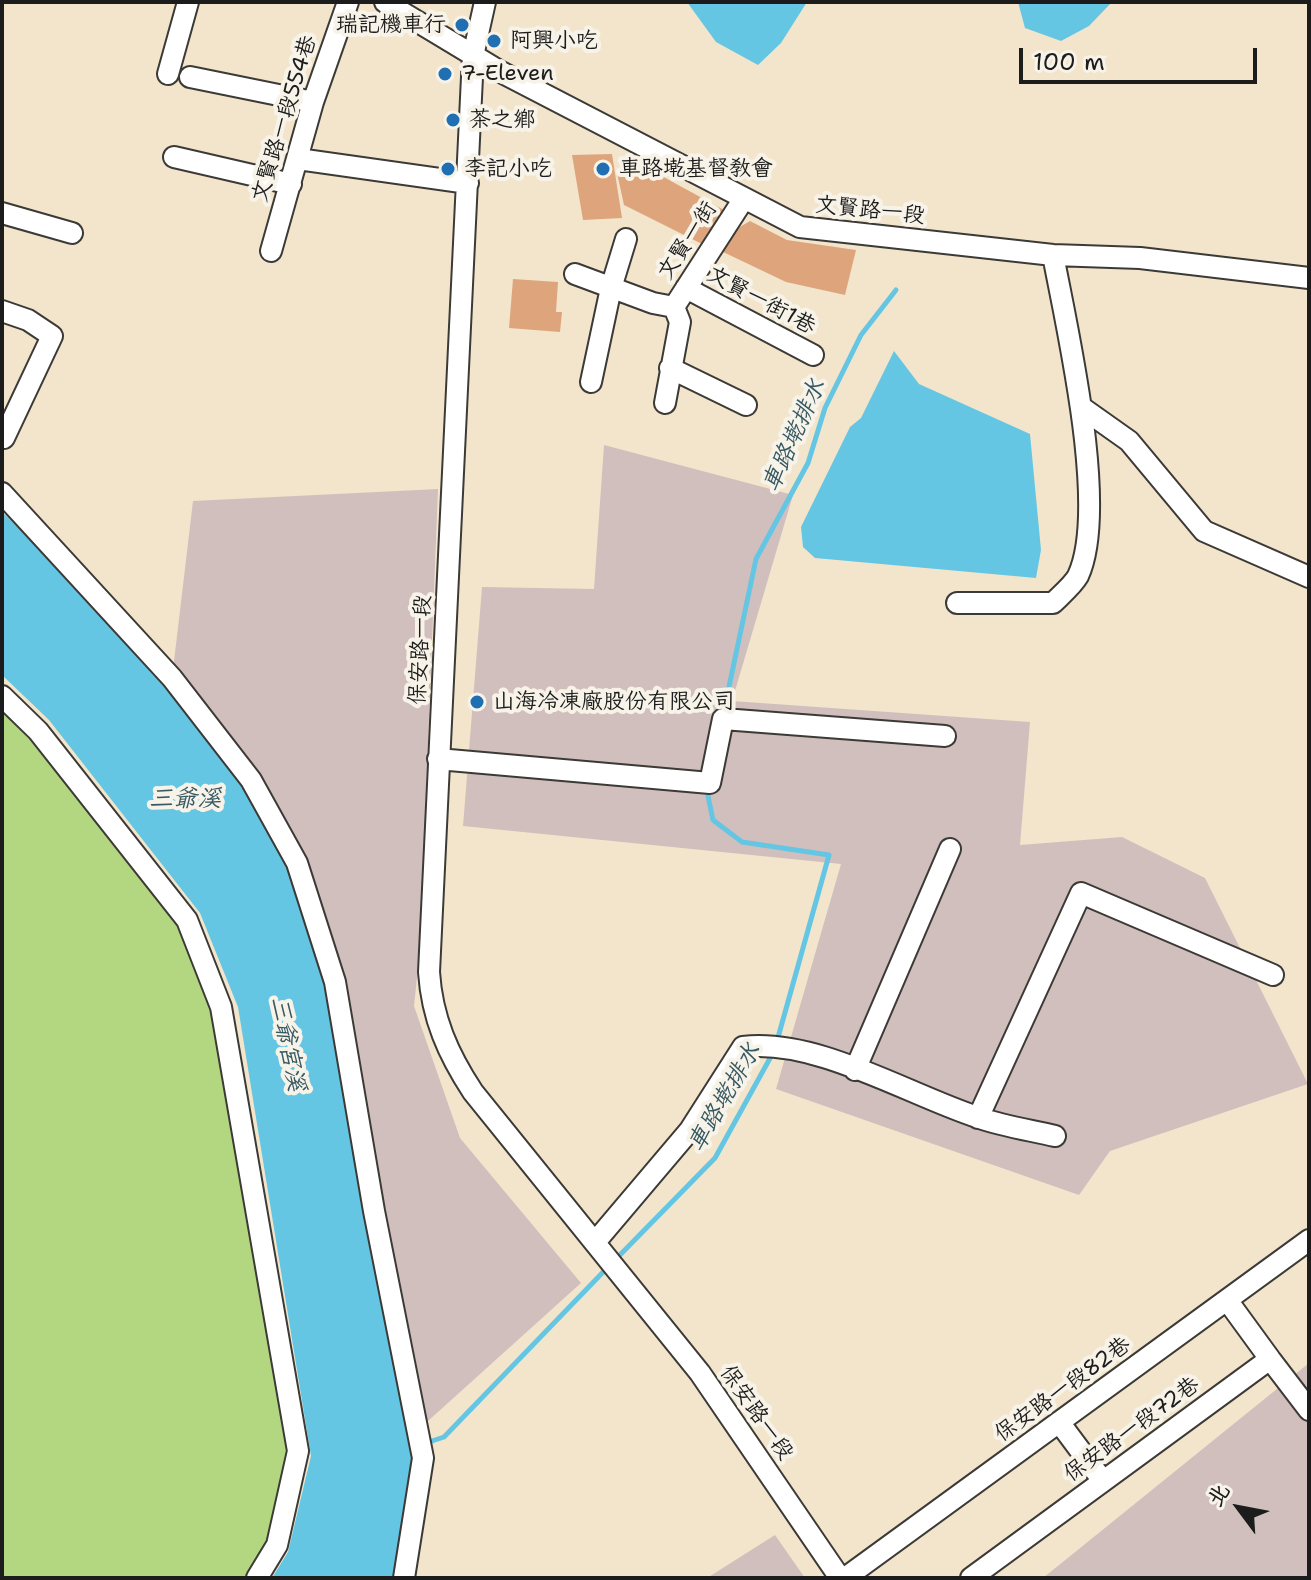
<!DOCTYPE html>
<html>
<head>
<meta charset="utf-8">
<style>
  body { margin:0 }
  #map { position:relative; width:1311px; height:1580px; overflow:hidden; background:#f2e5cc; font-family:"Shantell Sans","LXGW WenKai TC",sans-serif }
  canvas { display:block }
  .frame { position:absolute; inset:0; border:4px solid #1c1c1c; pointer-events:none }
  .north { position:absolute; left:1199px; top:1468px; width:80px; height:80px; -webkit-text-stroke:6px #f7f3e8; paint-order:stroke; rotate:302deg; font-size:22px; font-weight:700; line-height:32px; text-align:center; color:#1c1c1c }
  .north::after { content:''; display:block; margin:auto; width:28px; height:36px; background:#1c1c1c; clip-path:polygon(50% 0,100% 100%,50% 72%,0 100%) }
  .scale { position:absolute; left:1019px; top:48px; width:238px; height:36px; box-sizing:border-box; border:4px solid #1c1c1c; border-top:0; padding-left:10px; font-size:24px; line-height:28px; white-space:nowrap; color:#1c1c1c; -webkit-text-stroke:6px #f7f3e8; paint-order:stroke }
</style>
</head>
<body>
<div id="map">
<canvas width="1311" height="1580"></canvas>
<div class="frame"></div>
<div class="north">北</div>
<div class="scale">100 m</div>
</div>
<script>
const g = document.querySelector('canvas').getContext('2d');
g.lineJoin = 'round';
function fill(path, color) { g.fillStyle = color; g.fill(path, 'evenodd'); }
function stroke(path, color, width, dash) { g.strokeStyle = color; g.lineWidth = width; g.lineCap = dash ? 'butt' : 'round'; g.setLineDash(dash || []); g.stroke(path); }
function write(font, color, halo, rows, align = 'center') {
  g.font = font + ' "Shantell Sans","LXGW WenKai TC",sans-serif'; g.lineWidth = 8; g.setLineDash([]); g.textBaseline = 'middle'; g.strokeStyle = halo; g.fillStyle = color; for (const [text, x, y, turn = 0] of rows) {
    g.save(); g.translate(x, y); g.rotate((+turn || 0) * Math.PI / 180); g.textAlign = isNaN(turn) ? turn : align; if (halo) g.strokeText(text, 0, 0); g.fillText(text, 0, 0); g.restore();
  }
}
const industrial = new Path2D(`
  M604 445 793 495 732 701 1030 722 1020 845 1122 837 1205 878 1308 1084 1110 1151 1079 1195 776 1089 841 864 463 826 482 587 594 589Z
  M438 489 420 949 414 1006 460 1138 581 1283 418 1430 172 678 193 501Z
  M1309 1363V1578H1043Z
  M775 1535 805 1578H707Z`);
const green = new Path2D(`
  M2 696 187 920 221 1007 298 1451 257 1578H2Z`);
const water = new Path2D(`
  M687 2H807L781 43 758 65 716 42Z
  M1018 2H1112L1089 26 1061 41 1025 28Z
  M894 351 919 384 1030 434 1041 550 1036 578 815 558 803 547 801 527 850 427 861 418Z
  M2 512 57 565 164 684 245 783 289 866 327 985 416 1459 397 1578H272L288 1552 311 1456 238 1007 200 913 49 720 2 675Z`);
const stream = new Path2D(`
  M726 701 756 559 808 463 825 408 861 335 896 290
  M708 796 713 820 742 842 829 855 777 1041
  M615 1260 715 1158 774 1051
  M426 1443 444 1437 608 1267`);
const building = new Path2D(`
  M612 154 622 218 583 220 572 155Z
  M627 157 724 210 704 245 624 205 617 173Z
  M750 221 787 240 856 250 845 295 786 282 721 251 738 228Z
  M513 279 558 282 556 312H562L560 332 509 328Z`);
const minor = new Path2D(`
  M385 2 501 72 800 227 1053 255 1140 258 1309 278
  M485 2 473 56 429 972C432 1018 448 1054 473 1092L700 1373 840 1578
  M168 74 188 2
  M190 77 313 102
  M174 157 291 184
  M298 159 468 183
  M2 213 72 233
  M271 251 313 102 348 2
  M575 274 653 303 674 307
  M686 288 813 355
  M2 311 28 320 52 336 4 438
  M670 368 746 405
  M591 382 611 288 626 239
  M665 403 680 322 674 307 743 200
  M1081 407 1129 441 1204 531 1309 577
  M2 493 172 678 251 780 297 863 335 982 374 1211 423 1458 404 1578
  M957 603H1053C1061 595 1073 585 1078 576 1109 509 1067 329 1053 255
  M2 696 38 731 187 920 221 1007 298 1451 277 1545 257 1578
  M438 759 710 783 723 719 945 736
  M855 1070 950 849
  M978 1118 1081 893 1273 975
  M596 1241 690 1130 743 1047C816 1038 907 1094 977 1117 1002 1126 1029 1130 1055 1136
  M1227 1300 1270 1359
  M1059 1422 1103 1481
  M845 1578 1309 1240
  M971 1578 1270 1359 1309 1410`);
const markers = [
  [462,25,8,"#1f6fb2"],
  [494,41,8,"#1f6fb2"],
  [445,74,8,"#1f6fb2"],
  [453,120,8,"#1f6fb2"],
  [448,169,8,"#1f6fb2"],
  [603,169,8,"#1f6fb2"],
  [477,702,8,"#1f6fb2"]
];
const poiNames = [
  ["瑞記機車行",446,25,"right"],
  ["阿興小吃",510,41],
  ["7-Eleven",461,74],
  ["茶之鄉",469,120],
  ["李記小吃",464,169],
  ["車路墘基督教會",619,169],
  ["山海冷凍廠股份有限公司",493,702]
];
const streetNames = [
  ["文賢路一段554巷",285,119,-73],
  ["文賢路一段",870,211,6],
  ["文賢一街",688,241,-57],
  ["文賢一街1巷",761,301,28],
  ["保安路一段",421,650,-87],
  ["保安路一段82巷",1063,1390,-36],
  ["保安路一段",756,1413,55],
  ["保安路一段72巷",1132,1430,-36]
];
const waterNames = [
  ["車路墘排水",795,436,-66],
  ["三爺溪",185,800],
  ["三爺宮溪",287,1044,79],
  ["車路墘排水",725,1098,-60]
];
fill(industrial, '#d1bfbe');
fill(green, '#b3d780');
fill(water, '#65c6e3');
stroke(stream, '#65c6e3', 5);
fill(building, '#dea57d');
stroke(minor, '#3c3a36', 24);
stroke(minor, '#fff', 20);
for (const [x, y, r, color] of markers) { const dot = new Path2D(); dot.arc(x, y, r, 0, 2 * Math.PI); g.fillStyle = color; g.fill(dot); stroke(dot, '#f7f3e8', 3); }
write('22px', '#1c1c1c', '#f7f3e8', poiNames, 'left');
write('22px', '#1c1c1c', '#f7f3e8', streetNames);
write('italic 24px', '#365862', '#f7f3e8', waterNames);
</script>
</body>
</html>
